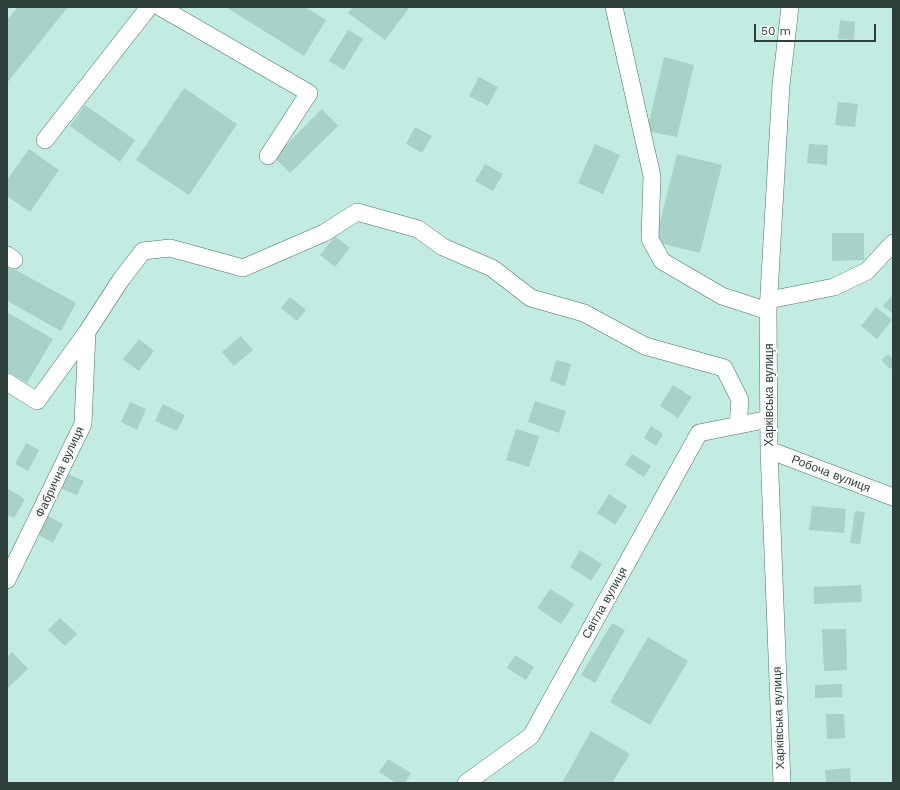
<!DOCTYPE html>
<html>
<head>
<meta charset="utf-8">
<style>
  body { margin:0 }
  #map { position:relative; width:900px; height:790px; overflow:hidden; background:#c2ece2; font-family:"Work Sans",sans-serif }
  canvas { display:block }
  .frame { position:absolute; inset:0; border:8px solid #2e3f3b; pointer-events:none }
  .scale { position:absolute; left:754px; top:24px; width:122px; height:18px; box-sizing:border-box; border:2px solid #2e3f3b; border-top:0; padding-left:5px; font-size:12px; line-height:14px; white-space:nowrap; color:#2e3f3b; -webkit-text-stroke:3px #fff; paint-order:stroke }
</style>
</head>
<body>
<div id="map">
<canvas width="900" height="790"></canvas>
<div class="frame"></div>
<div class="scale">50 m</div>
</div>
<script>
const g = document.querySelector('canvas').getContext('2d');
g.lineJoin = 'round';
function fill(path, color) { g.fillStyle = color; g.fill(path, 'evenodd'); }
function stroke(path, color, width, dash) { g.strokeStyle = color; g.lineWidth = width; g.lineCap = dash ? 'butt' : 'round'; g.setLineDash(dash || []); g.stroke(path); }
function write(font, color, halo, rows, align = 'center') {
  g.font = font + ' "Work Sans",sans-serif'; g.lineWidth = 4; g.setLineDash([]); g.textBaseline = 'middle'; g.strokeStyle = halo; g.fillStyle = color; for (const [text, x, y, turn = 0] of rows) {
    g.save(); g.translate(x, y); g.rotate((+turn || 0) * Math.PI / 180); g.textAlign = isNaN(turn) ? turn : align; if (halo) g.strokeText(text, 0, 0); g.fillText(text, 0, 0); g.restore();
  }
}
const building = new Path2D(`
  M18 7H68L7 83V20Z
  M226 7H305L326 20 304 56Z
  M353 7H410L385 40 348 13Z
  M840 20 855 22 854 40 838 39Z
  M348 30 363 39 344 70 329 61Z
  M664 57 694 65 677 137 647 131Z
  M479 77 498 87 488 106 469 96Z
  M184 88 237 124 189 195 136 160Z
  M838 102 858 104 855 127 835 125Z
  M85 105 135 140 120 162 70 126Z
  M322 109 338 126 290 173 274 157Z
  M415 127 432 136 422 153 406 144Z
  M595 144 620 155 603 194 578 183Z
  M809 144 828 145 827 165 807 163Z
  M29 149 59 170 30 212 7 196V180Z
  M677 154 722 165 700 253 655 242Z
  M485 164 503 174 493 191 475 181Z
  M832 233H864V260L832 261Z
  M335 236 350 248 335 267 320 255Z
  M7 265 76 303 61 331 7 301Z
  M893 294V314L883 306Z
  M290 297 306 310 297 321 281 308Z
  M876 307 892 320 877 339 861 326Z
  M7 312 53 339 27 383 7 371Z
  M241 336 253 350 234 366 222 352Z
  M139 339 154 351 139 371 123 359Z
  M888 354 893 359V366L890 369 881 360Z
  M556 360 571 364 565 386 550 381Z
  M673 385 692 397 678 418 660 406Z
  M535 401 566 411 559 433 528 422Z
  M130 402 146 409 137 430 121 422Z
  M163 404 185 415 177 431 155 421Z
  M651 426 663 434 656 446 644 438Z
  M516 429 539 436 529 467 506 460Z
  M26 443 39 450 28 471 15 464Z
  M632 454 651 466 644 477 625 465Z
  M68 474 84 481 77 495 62 489Z
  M8 489 25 499 14 518 7 515Z
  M609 494 627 506 615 525 597 513Z
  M812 506 846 509 844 533 809 530Z
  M855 511 865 512 860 544 850 543Z
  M44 514 63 524 53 543 34 532Z
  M580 550 602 564 591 581 570 567Z
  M861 585 862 602 814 604V587Z
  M550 589 574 604 561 624 537 608Z
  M60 618 77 634 65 646 48 630Z
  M612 623 625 630 595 683 581 675Z
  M822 629H846L847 670 824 671Z
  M648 637 688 661 650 725 610 702Z
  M12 652 28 669 8 688 7 657Z
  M515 655 534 667 526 680 507 668Z
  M842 684V697L815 698V685Z
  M826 714H844L845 738 827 739Z
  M591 731 630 754 612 783H562Z
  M388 759 411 773 405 783H396L379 772Z
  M850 768 851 783H826L825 770Z`);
const minor = new Path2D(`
  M160 7 309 93 268 156
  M614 7 652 176 650 239 662 261 722 296 768 311
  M45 140 149 7
  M7 255 14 260
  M769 300 834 287 867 271 893 243
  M7 382 37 401 87 332 120 281 143 251 170 248 243 268 324 233 357 212 418 229 443 247 492 268 531 298 584 313 645 346 724 368 740 400 738 425
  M769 450 893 497
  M7 580 83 424 87 332
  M466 783 531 736 699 433 769 419
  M782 783 769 450 768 311 781 85 790 7`);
const streetNames = [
  ["Харківська вулиця",769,395,-90],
  ["Фабрична вулиця",60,472,-65],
  ["Робоча вулиця",831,474,21],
  ["Світла вулиця",605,603,-61],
  ["Харківська вулиця",779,718,-92]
];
fill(building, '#a8d2c8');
stroke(minor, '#4c726a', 18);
stroke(minor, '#fff', 17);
write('12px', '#2e3f3b', '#fff', streetNames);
</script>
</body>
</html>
